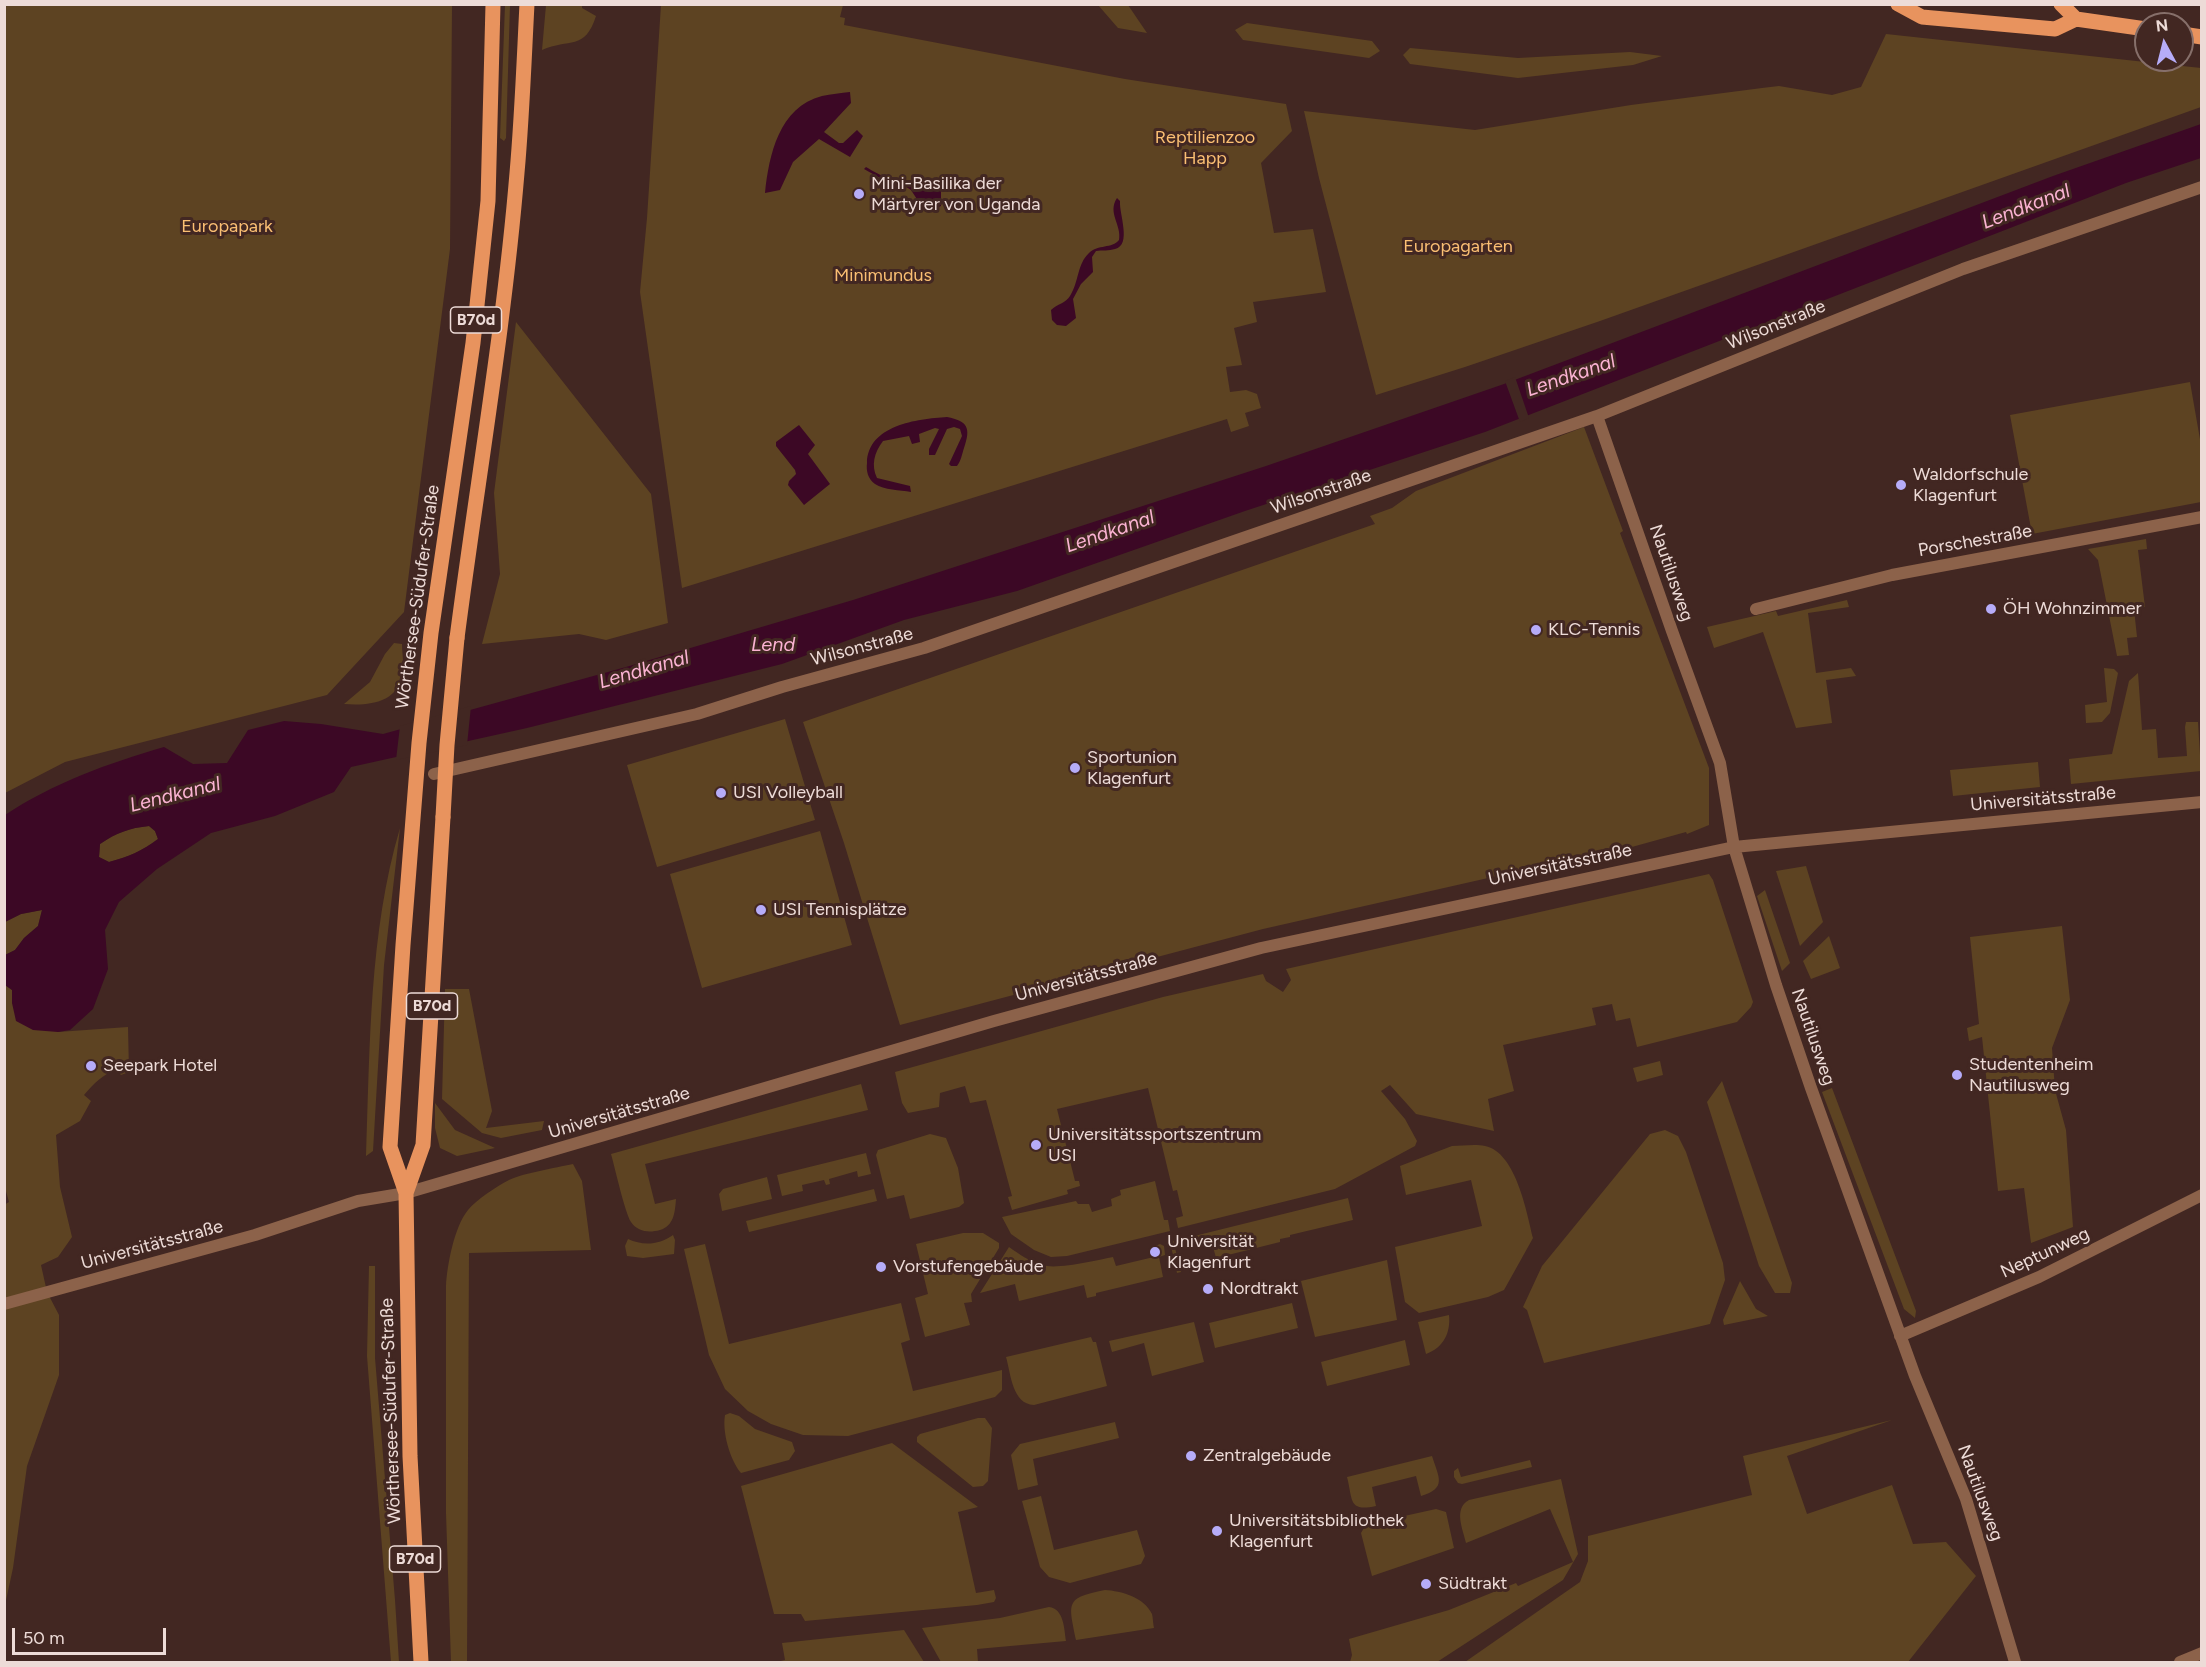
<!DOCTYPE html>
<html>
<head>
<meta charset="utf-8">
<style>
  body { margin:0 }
  #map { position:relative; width:2206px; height:1667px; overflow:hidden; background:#422722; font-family:Figtree,sans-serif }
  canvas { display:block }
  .frame { position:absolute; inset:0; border:6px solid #eddbd7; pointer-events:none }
  .north { position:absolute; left:2134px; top:12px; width:60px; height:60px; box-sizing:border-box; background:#422722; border:2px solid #866f6a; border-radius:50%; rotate:353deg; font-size:16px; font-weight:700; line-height:24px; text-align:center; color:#eddbd7 }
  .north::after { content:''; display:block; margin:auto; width:21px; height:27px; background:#b6acf8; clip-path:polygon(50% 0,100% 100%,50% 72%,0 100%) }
  .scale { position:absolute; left:12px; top:1628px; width:154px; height:27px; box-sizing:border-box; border:3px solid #eddbd7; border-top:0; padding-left:8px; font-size:18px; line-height:21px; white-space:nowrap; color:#eddbd7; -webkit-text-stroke:4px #422722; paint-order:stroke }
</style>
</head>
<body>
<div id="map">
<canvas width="2206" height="1667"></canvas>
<div class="frame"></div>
<div class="north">N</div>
<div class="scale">50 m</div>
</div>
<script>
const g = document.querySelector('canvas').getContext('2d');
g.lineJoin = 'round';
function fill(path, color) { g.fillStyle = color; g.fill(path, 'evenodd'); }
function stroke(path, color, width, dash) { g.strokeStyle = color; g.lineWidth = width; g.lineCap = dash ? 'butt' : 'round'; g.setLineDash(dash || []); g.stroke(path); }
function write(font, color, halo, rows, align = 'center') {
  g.font = font + ' Figtree,sans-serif'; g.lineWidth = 6; g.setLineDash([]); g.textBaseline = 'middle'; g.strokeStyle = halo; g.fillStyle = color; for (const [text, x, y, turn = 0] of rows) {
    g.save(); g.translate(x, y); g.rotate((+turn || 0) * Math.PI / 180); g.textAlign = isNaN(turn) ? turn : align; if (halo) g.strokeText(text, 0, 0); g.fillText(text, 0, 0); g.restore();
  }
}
const green = new Path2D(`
  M5 4 452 5 450 249 404 612 327 695 65 762 5 793Z
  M505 5H510L506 138 504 141 500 138Z
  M546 5H582V8L596 16C585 51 569 38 542 50Z
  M661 5H843L840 17 845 18 844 25 1125 79 1286 104 1292 131 1261 163 1274 233 1313 229 1326 292 1253 302 1257 322 1234 328 1242 365 1226 367 1230 392 1246 390 1257 394 1261 408 1245 413 1249 426 1231 432 1227 419 682 588 640 292 647 218Z
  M1098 5H1128L1147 33 1118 28Z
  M1247 23 1372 41 1380 51 1369 58 1243 40 1235 30Z
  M1886 34 2201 68V107L1600 321 1465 367 1376 395 1319 178 1304 111 1475 130 1631 105 1762 88 1779 86 1832 95 1861 87Z
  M1410 48 1518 58 1630 52 1662 56 1633 65 1518 78 1410 64 1403 55Z
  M516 322 651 494 668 623 606 640 579 634 482 644 500 574 494 493Z
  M2190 382 2201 445V502L2032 534 2010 415Z
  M1584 427 1623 531 1620 533 1709 768V825L1687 834 1686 832 1621 850 1572 859 1263 929 900 1025 844 843 803 722 1375 524 1370 516 1392 508 1416 491Z
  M2146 539 2147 549 2138 550 2145 607 2134 609 2137 637 2127 638 2129 655 2117 656 2098 560 2088 549Z
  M1847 600 1849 607 1808 613 1816 673 1851 668 1856 676 1826 680 1832 723 1796 728 1763 632 1714 648 1707 627 1776 611 1778 616Z
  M394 643 402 644C402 653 404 663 403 672 399 703 369 706 344 704L370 682 385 654Z
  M2104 668 2114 669 2118 673 2110 713 2102 722 2086 723 2085 705 2107 702Z
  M2138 673 2142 730 2156 729 2158 758 2187 756 2185 727 2186 722H2198L2201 771 2071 784 2069 759 2112 754 2129 681Z
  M785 719 815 820 657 867 627 765Z
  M2038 762 2040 787 1953 796 1950 770Z
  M149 826 155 831 158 839C142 851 128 857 109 862L99 857 100 844C116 833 129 828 149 826Z
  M400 828 384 965 373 1151 366 1156C370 1047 369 933 400 828Z
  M820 831 852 945 702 988 670 874Z
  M1806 866 1823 922 1800 946 1776 871Z
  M1709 874 1713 880 1753 1002 1751 1007 1737 1022 1637 1047 1630 1018 1616 1021 1612 1004 1592 1008 1596 1025 1503 1045 1514 1091 1488 1099 1494 1131 1416 1114 1390 1085 1381 1091 1405 1119 1417 1141 1415 1146 1335 1189 1178 1228 1176 1218 1183 1216 1177 1190 1173 1191 1148 1088 1057 1109 1075 1181H1079L1080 1186 1067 1190 1068 1194 1012 1210 1008 1197 1012 1196 986 1100 970 1103 965 1086 940 1093 939 1107 908 1113 902 1103 895 1072 1163 997 1263 974 1266 981 1283 992 1291 980 1286 969Z
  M1765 890 1790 963 1782 971 1757 896Z
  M42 910 38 926 24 938 15 950 5 955V922L21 914Z
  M2062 926 2070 1000 2052 1048 2055 1090 2066 1130 2073 1227 2031 1243 2024 1188 1998 1191 1982 1037 1969 1041 1967 1028 1979 1024 1970 937Z
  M1829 936 1840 968 1811 979 1803 961Z
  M5 985 12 990V1003L58 1032 128 1027 129 1072 121 1075 116 1069C103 1075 94 1083 84 1095L91 1101 80 1121 56 1135 60 1187 72 1237 58 1257 41 1265 47 1292 59 1315V1375L27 1466 13 1568 5 1605 4 1205 9 1202 4 1184Z
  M445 989H469L492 1111 486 1128 544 1121 542 1130 501 1138 482 1133 442 1099Z
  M1804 1001 1828 1068 1818 1072 1793 1004Z
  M1660 1061 1663 1075 1637 1082 1633 1068Z
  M1722 1081 1792 1283 1790 1293H1775L1759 1266 1707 1102Z
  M861 1084 868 1110 645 1164 655 1204 676 1199C675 1212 674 1226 660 1230 649 1233 638 1232 631 1222 625 1213 615 1168 611 1154Z
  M1832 1088 1916 1311 1915 1318 1904 1309 1822 1092Z
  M435 1103 455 1130 495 1148 457 1156 440 1148 435 1128Z
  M1665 1130 1678 1136 1686 1152 1723 1263 1725 1280 1710 1324 1544 1363 1527 1310 1523 1307 1542 1266 1650 1134Z
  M930 1134 946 1138 958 1168 964 1203 959 1207 910 1219 904 1195 887 1199 876 1155 878 1150Z
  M1452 1146C1462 1146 1475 1144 1485 1146 1516 1152 1527 1213 1533 1238L1504 1290 1488 1297 1419 1313 1405 1302 1395 1247 1482 1226 1471 1180 1406 1195 1400 1166Z
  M866 1153 871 1174 858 1177 857 1171 829 1179 830 1184 826 1185 824 1180 802 1185 803 1191 782 1196 777 1175Z
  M573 1164 582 1181 591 1250 469 1253 467 1662H451L446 1513V1286C447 1266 454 1227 468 1210 477 1199 496 1187 509 1180 524 1173 555 1168 573 1164Z
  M767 1177 772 1199 722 1211 719 1194 723 1189Z
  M1155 1181 1164 1220H1168L1170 1231 1067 1256 1051 1257 1034 1250 1011 1234 1002 1217 1076 1201 1078 1204H1089L1092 1212 1112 1206 1111 1199 1121 1195 1120 1190Z
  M874 1189 877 1201 749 1232 746 1221Z
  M1348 1198 1353 1220 1290 1235V1237L1280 1239V1242L1216 1258 1211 1239 1175 1248 1181 1272 1177 1273 1170 1242Z
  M963 1233H983L999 1243V1248L971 1294 972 1302 964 1303 970 1325 925 1337 915 1298 928 1294 916 1244Z
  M673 1235 675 1240 674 1254 643 1258 627 1256 625 1246 628 1239C643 1246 659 1245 673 1235Z
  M705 1244 729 1344 901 1303 910 1340 901 1343 913 1391 1002 1370V1390L995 1397 848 1436 803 1435 771 1424 748 1411 725 1389 709 1355 684 1249Z
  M1160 1244 1164 1246 1165 1255 1159 1257 1163 1277 1096 1293V1296L1087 1298 1084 1285 1019 1301 1015 1284 980 1293 1009 1247C1019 1254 1030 1262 1042 1265 1057 1270 1098 1260 1113 1257L1116 1266 1158 1256 1155 1246Z
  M1387 1260 1397 1320 1315 1337 1301 1281Z
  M369 1266H375V1358L395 1600 399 1662H391L367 1356Z
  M1740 1281 1756 1309 1768 1316 1724 1325 1723 1320Z
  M1292 1303 1298 1328 1215 1348 1209 1323Z
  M1449 1315C1451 1333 1443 1348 1426 1354L1418 1322Z
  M1194 1322 1204 1362 1152 1376 1144 1343 1112 1352 1109 1341Z
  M1091 1337 1093 1342H1096L1107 1386 1034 1405C1012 1404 1011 1374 1006 1357Z
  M1405 1340 1410 1365 1327 1386 1321 1362Z
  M730 1413 739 1416 755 1429 792 1442 795 1451 789 1460 741 1473C730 1460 722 1432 725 1415Z
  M978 1418H985L992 1428 988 1481 983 1486 973 1487 917 1442V1437L920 1434Z
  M1892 1420 1787 1456 1807 1514 1892 1485 1913 1544 1946 1542 1976 1576 1908 1662H1465L1580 1582 1588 1561V1536L1752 1495 1743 1456Z
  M1115 1422 1119 1438 1033 1459 1038 1485 1018 1490 1011 1455 1020 1444Z
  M892 1443 978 1507 958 1512 976 1593 994 1590 996 1598 994 1602 977 1605 805 1621 801 1614H774L741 1486Z
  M1432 1456C1439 1478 1447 1488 1421 1496L1416 1476 1372 1487 1376 1506C1348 1512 1353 1500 1347 1477Z
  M1530 1460 1532 1467 1462 1484 1458 1483 1454 1477V1471L1458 1468 1461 1477Z
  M1561 1479 1578 1554 1563 1580 1437 1662H1350L1352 1655 1349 1639 1449 1610 1516 1583 1518 1586 1573 1562 1550 1509 1466 1543C1463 1529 1453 1509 1469 1500Z
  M1041 1496 1054 1550 1137 1530 1145 1556 1141 1564 1070 1583 1049 1577 1040 1567 1022 1501Z
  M1436 1509 1446 1512 1454 1548 1372 1576 1361 1533 1364 1528 1368 1524Z
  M1105 1590C1121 1591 1144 1597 1152 1614 1153 1618 1153 1624 1154 1628L1076 1640C1069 1603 1064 1598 1105 1590Z
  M1049 1607C1064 1609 1064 1628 1066 1641L977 1649 978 1662H941L922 1628 1000 1618Z
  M904 1630 924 1662H776L785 1660 782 1643Z`);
const water = new Path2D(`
  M850 92 851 103 824 132 839 143H843L857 130 863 136 850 157 819 139 793 162 780 190 765 193C769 155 779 107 822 96 831 94 841 93 850 92Z
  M2201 124V158L2126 183 1485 432 1245 511 1017 591 904 620 782 664 527 728 351 767 334 792 275 816 211 833 157 869 119 902 105 930 108 969 93 1009 70 1030 58 1032 33 1030 16 1021 12 1003V990L5 985V955L15 950 24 938 38 926 42 910 21 914 5 922V815C53 783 109 763 164 747L193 764 227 763 248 730 284 721 321 724 383 734 626 667 853 600 1266 466 1504 384 2053 176ZM149 826 155 831 158 839C142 851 128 857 109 862L99 857 100 844C116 833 129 828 149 826Z
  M866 167C873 171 881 176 889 178 907 183 925 180 941 191V206L930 211 922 207 911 190 903 185 887 182 864 169Z
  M1117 198 1120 201C1119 214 1132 245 1115 249 1109 251 1102 250 1096 251L1092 257 1093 272 1081 284 1073 299 1076 318 1066 326 1057 325 1052 320 1051 310C1057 304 1066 303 1070 296 1079 282 1077 264 1089 253 1098 244 1112 249 1119 240 1122 225 1107 213 1117 198Z
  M947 417C968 421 971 428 964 448 962 454 961 461 957 466H951L949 464 962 436 960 429 954 427 947 429 935 455H929V449L939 429 935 428 919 434 920 442 912 444 909 436 883 441C874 453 871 465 877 478L910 486 911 492C900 490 884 490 875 484 868 479 866 471 867 463 868 425 917 419 947 417Z
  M799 425 815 445 808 454 830 484 804 505 788 485 789 481 796 474 795 470 776 446V442Z`);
const pier = new Path2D(`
  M1515 377 1529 418 1520 422 1505 381Z
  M471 706 467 745 396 760 400 726Z`);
const minor = new Path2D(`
  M1597 416 1672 631 1720 763 1734 847 1776 985 1811 1088 1915 1376 1966 1499 2015 1662
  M1756 609 1892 575 2202 517
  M434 774 697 714 782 687 924 648 1597 416 1963 269 2202 187
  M4 1304 255 1235 358 1201 406 1193 994 1021 1261 948 1734 847 2202 802
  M1900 1336 2039 1277 2202 1195
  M2180 1662 2202 1653`);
const primary = new Path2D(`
  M1898 4 1922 17 2055 29 2076 19 2146 29
  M2061 4 2076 19
  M2182 34 2202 37
  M457 638C477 483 504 329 517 173 522 117 524 61 527 4
  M406 1193 423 1145 443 817
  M421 1662 410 1456 406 1193 390 1147 403 945 419 743 431 633 473 343 488 201 493 4`);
const primaryBridge = new Path2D(`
  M443 817 447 745 457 638`);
const markers = [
  [859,194,6,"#b6acf8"],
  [1901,485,6,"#b6acf8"],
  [1991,609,6,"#b6acf8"],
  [1536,630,6,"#b6acf8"],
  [1075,768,6,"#b6acf8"],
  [721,793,6,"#b6acf8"],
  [761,910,6,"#b6acf8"],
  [91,1066,6,"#b6acf8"],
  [1957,1075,6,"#b6acf8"],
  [1036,1145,6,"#b6acf8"],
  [1155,1252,6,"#b6acf8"],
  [881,1267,6,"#b6acf8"],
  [1208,1289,6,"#b6acf8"],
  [1191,1456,6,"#b6acf8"],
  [1217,1531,6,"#b6acf8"],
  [1426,1584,6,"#b6acf8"]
];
const shields = [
  [476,320,51],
  [432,1006,51],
  [415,1559,51]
];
const shieldNames = [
  ["B70d",476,320],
  ["B70d",432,1006],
  ["B70d",415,1559]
];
const parkNames = [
  ["Reptilienzoo",1205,138],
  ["Happ",1205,159],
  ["Europapark",227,227],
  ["Europagarten",1458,247],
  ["Minimundus",883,276]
];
const poiNames = [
  ["Mini-Basilika der",871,184],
  ["Märtyrer von Uganda",871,205],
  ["Waldorfschule",1913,475],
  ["Klagenfurt",1913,496],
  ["ÖH Wohnzimmer",2003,609],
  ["KLC-Tennis",1548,630],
  ["Sportunion",1087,758],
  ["Klagenfurt",1087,779],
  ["USI Volleyball",733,793],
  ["USI Tennisplätze",773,910],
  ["Studentenheim",1969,1065],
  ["Nautilusweg",1969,1086],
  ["Seepark Hotel",103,1066],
  ["Universitätssportszentrum",1048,1135],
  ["USI",1048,1156],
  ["Universität",1167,1242],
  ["Klagenfurt",1167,1263],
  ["Vorstufengebäude",893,1267],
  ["Nordtrakt",1220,1289],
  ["Zentralgebäude",1203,1456],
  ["Universitätsbibliothek",1229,1521],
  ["Klagenfurt",1229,1542],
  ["Südtrakt",1438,1584]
];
const streetNames = [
  ["Wilsonstraße",1776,325,-22],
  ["Wilsonstraße",1321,492,-19],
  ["Porschestraße",1975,541,-10],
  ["Nautilusweg",1671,573,71],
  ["Wörthersee-Südufer-Straße",418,597,-82],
  ["Wilsonstraße",862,647,-15],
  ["Universitätsstraße",2043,799,-5],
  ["Universitätsstraße",1560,865,-12],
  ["Universitätsstraße",1086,977,-15],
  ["Nautilusweg",1813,1037,71],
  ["Universitätsstraße",619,1113,-16],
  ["Universitätsstraße",152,1245,-15],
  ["Neptunweg",2045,1253,-25],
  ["Wörthersee-Südufer-Straße",391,1411,-92],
  ["Nautilusweg",1980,1493,70]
];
const waterNames = [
  ["Lendkanal",2026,207,-21],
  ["Lendkanal",1571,376,-19],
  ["Lendkanal",1110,532,-19],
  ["Lend",773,645],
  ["Lendkanal",644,670,-16],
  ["Lendkanal",175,795,-14]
];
fill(green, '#5d4322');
fill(water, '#3c0825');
fill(pier, '#422722');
stroke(minor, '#8c624a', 12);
stroke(primary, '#e8935e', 15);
stroke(primaryBridge, '#e8935e', 15);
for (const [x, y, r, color] of markers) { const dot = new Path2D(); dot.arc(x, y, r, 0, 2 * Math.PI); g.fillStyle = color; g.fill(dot); stroke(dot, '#422722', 2); }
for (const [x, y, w] of shields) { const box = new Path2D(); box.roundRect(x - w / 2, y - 13, w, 26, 4.5); g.fillStyle = '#422722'; g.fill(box); stroke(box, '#eddbd7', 1.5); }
write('bold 16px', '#eddbd7', null, shieldNames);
write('18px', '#fbbf73', '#422722', parkNames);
write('18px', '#eddbd7', '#422722', poiNames, 'left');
write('18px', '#eddbd7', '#422722', streetNames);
write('italic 20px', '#fbb3d3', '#422722', waterNames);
</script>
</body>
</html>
